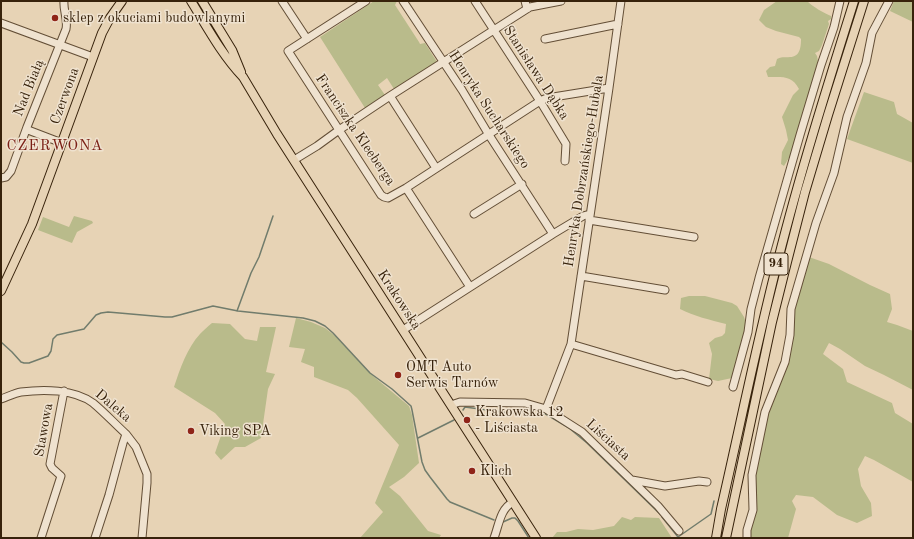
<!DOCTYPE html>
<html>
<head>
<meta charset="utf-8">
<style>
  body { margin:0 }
  #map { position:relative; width:914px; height:539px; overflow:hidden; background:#e7d3b5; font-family:"Old Standard TT",serif }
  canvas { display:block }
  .frame { position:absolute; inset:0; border:2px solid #37220b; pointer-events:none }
</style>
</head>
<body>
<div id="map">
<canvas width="914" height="539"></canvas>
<div class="frame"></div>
</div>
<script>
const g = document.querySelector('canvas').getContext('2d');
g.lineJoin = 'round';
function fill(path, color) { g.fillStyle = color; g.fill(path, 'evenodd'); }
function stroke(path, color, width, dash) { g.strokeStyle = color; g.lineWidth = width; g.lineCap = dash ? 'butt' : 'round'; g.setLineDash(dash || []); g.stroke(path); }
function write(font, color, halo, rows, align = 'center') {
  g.font = font + ' "Old Standard TT",serif'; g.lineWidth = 3; g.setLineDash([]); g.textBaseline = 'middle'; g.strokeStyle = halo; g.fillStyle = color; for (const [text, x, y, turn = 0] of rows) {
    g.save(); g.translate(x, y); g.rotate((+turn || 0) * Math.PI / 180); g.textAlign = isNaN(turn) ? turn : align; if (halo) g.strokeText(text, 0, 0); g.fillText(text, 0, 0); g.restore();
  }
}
const green = new Path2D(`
  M374 1H397L395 5 419 42 420 44 425 43 437 62 394 89 387 78 378 85 385 95 365 108 320 37Z
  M777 1H807C813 7 824 13 831 16V19L828 21 829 24 822 45 819 51 815 53 817 56 818 61 815 77 790 156 784 166 781 164 782 152 788 140 786 130 782 117 793 95 799 89C792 75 782 77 768 77L766 71 770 67 775 66 777 59C784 56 784 58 790 57 800 57 801 47 801 39L799 37 776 31 766 27 759 20 764 10Z
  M894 1H913V22L890 11Z
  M864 92 894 102 897 114 913 123V163L847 139Z
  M74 216 92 221 93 223 77 232 72 243 38 230 43 217 69 227Z
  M806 256 829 264 870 285 890 294 892 309 887 322 897 325 913 331V390L884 375 865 366 840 349 829 343 823 354 843 369 847 382 892 403 895 413 913 424V482L874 460 865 456 858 469 861 486 871 503 872 516 857 523 837 515 813 497 796 495 792 501 796 509 788 538H746L753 476 762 428 776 389Z
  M689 296H705L732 303 737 306 744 317 746 323 734 375 732 378 718 381 709 379 712 354 709 343 715 338 722 336 725 333 726 324C710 320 694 316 680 309L681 298Z
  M296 318 311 322 325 328 334 335 373 376 409 406 412 415 419 463 404 477 389 487 400 496 428 531 441 535 439 538H360L383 512 375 503 399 445 357 398 348 390 314 377V367L301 362 305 349 289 347Z
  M212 323 230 324 245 339 257 341 260 327H276L266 372 275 374 268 389 261 438 245 447H235L221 460 215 453 225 424 215 413 174 387C180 369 187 348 200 334 204 330 208 326 212 323Z
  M622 517 631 520 635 517 659 518 672 538H552L557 532H566L578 529 593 530 614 526Z`);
const stream = new Path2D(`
  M237 311 251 273 259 257 273 216
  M1 342 12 352 21 362 24 363H29L48 356 51 351 53 339 57 335 84 329 96 315 101 313 108 312 165 317H172L213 306 238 311 303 318 315 321 325 326 333 333 370 373 392 389 411 406 412 410 422 462 425 470 430 477 447 499 450 502 494 520
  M463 410 465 407 509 413 521 412 534 409 544 413 569 428 587 443 660 514
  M418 438 454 420
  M662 517 678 537 711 514 714 501
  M503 522 512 518H515L518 521 529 538`);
const minor = new Path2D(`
  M282 1 307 39
  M366 1 288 51 381 195 384 197 388 198 406 188 540 101 547 98 609 88
  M403 1 462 90 489 135 553 234
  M475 1 540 101 566 144 565 161
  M525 1 527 9
  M1 23 93 57
  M545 39 618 24
  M390 96 436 168
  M62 143 28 130 27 127 66 29C68 19 63 10 64 1
  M294 160 317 146 339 130 390 96 530 7 561 1
  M1 178 6 177 11 171 27 127
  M406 188 470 287
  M474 214 522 184
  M589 220 694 237
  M581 276 665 290
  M403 330 553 234 583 216 590 214
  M571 344 676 375 682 374 708 382
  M733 387 748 332 751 309 759 278 800 135 821 65 834 27 840 1
  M1 399C7 397 15 393 21 392 43 389 74 389 93 403 104 412 115 424 126 434L123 443 109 495 95 538
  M451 405 460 402 525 403 546 409 582 432 658 506 679 531
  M546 409 571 344 609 88 621 1
  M126 434 136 447 147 474V483L142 538
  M632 480 665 486 699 481 707 482
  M41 538 61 476 52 468 50 464 64 391
  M494 538C499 525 500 509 513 502
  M747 538V530L753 510 752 475 765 412 785 362 790 335 791 309 816 223 834 173 847 117 866 63 872 33 889 1`);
const major = new Path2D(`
  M191 1C207 27 222 55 243 77L277 134 536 538
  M202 1 232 50 241 72
  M1 291 32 224 102 33 110 18 122 1
  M716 538 721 509C740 426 757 342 778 260 800 173 827 87 854 1
  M726 538 772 322 787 262 805 192 828 115 864 1`);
const markers = [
  [55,18,4,"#8f2418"],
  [398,375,4,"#8f2418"],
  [467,420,4,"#8f2418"],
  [191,431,4,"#8f2418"],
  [472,471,4,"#8f2418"]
];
const shields = [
  [776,264,24]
];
const shieldNames = [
  ["94",776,264]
];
const poiNames = [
  ["sklep z okuciami budowlanymi",63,18],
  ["OMT Auto",406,367],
  ["Serwis Tarnów",406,383],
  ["Krakowska 12",475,412],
  ["- Liściasta",475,428],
  ["Viking SPA",199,431],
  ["Klich",480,471]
];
const streetNames = [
  ["Stanisława Dąbka",536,73,57],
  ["Nad Białą",29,88,-68],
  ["Czerwona",65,96,-70],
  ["Henryka Sucharskiego",489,110,57],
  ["Franciszka Kleeberga",355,130,56],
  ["Henryka Dobrzańskiego-Hubala",584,171,-81],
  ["Krakowska",399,300,57],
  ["Daleka",113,406,40],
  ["Stawowa",44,430,-80],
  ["Liściasta",608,440,42]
];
const neighbourhoodNames = [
  ["CZERWONA",55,146]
];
fill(green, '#b9bb8b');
stroke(stream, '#717c6c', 1.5);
stroke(minor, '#634e36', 9);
stroke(major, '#37220b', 10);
stroke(minor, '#efe2cf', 7);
stroke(major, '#e7d3b5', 8);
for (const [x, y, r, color] of markers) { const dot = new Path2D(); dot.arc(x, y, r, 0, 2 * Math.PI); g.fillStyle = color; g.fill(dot); stroke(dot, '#efe2cf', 1.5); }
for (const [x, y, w] of shields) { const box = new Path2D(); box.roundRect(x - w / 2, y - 11, w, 22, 3); g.fillStyle = '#efe2cf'; g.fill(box); stroke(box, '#37220b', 1); }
write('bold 13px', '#37220b', null, shieldNames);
write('14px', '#37220b', '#efe2cf', poiNames, 'left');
write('14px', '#37220b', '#efe2cf', streetNames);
g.letterSpacing = '1px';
write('15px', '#7a1f14', '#efe2cf', neighbourhoodNames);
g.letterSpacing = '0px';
</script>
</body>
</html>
